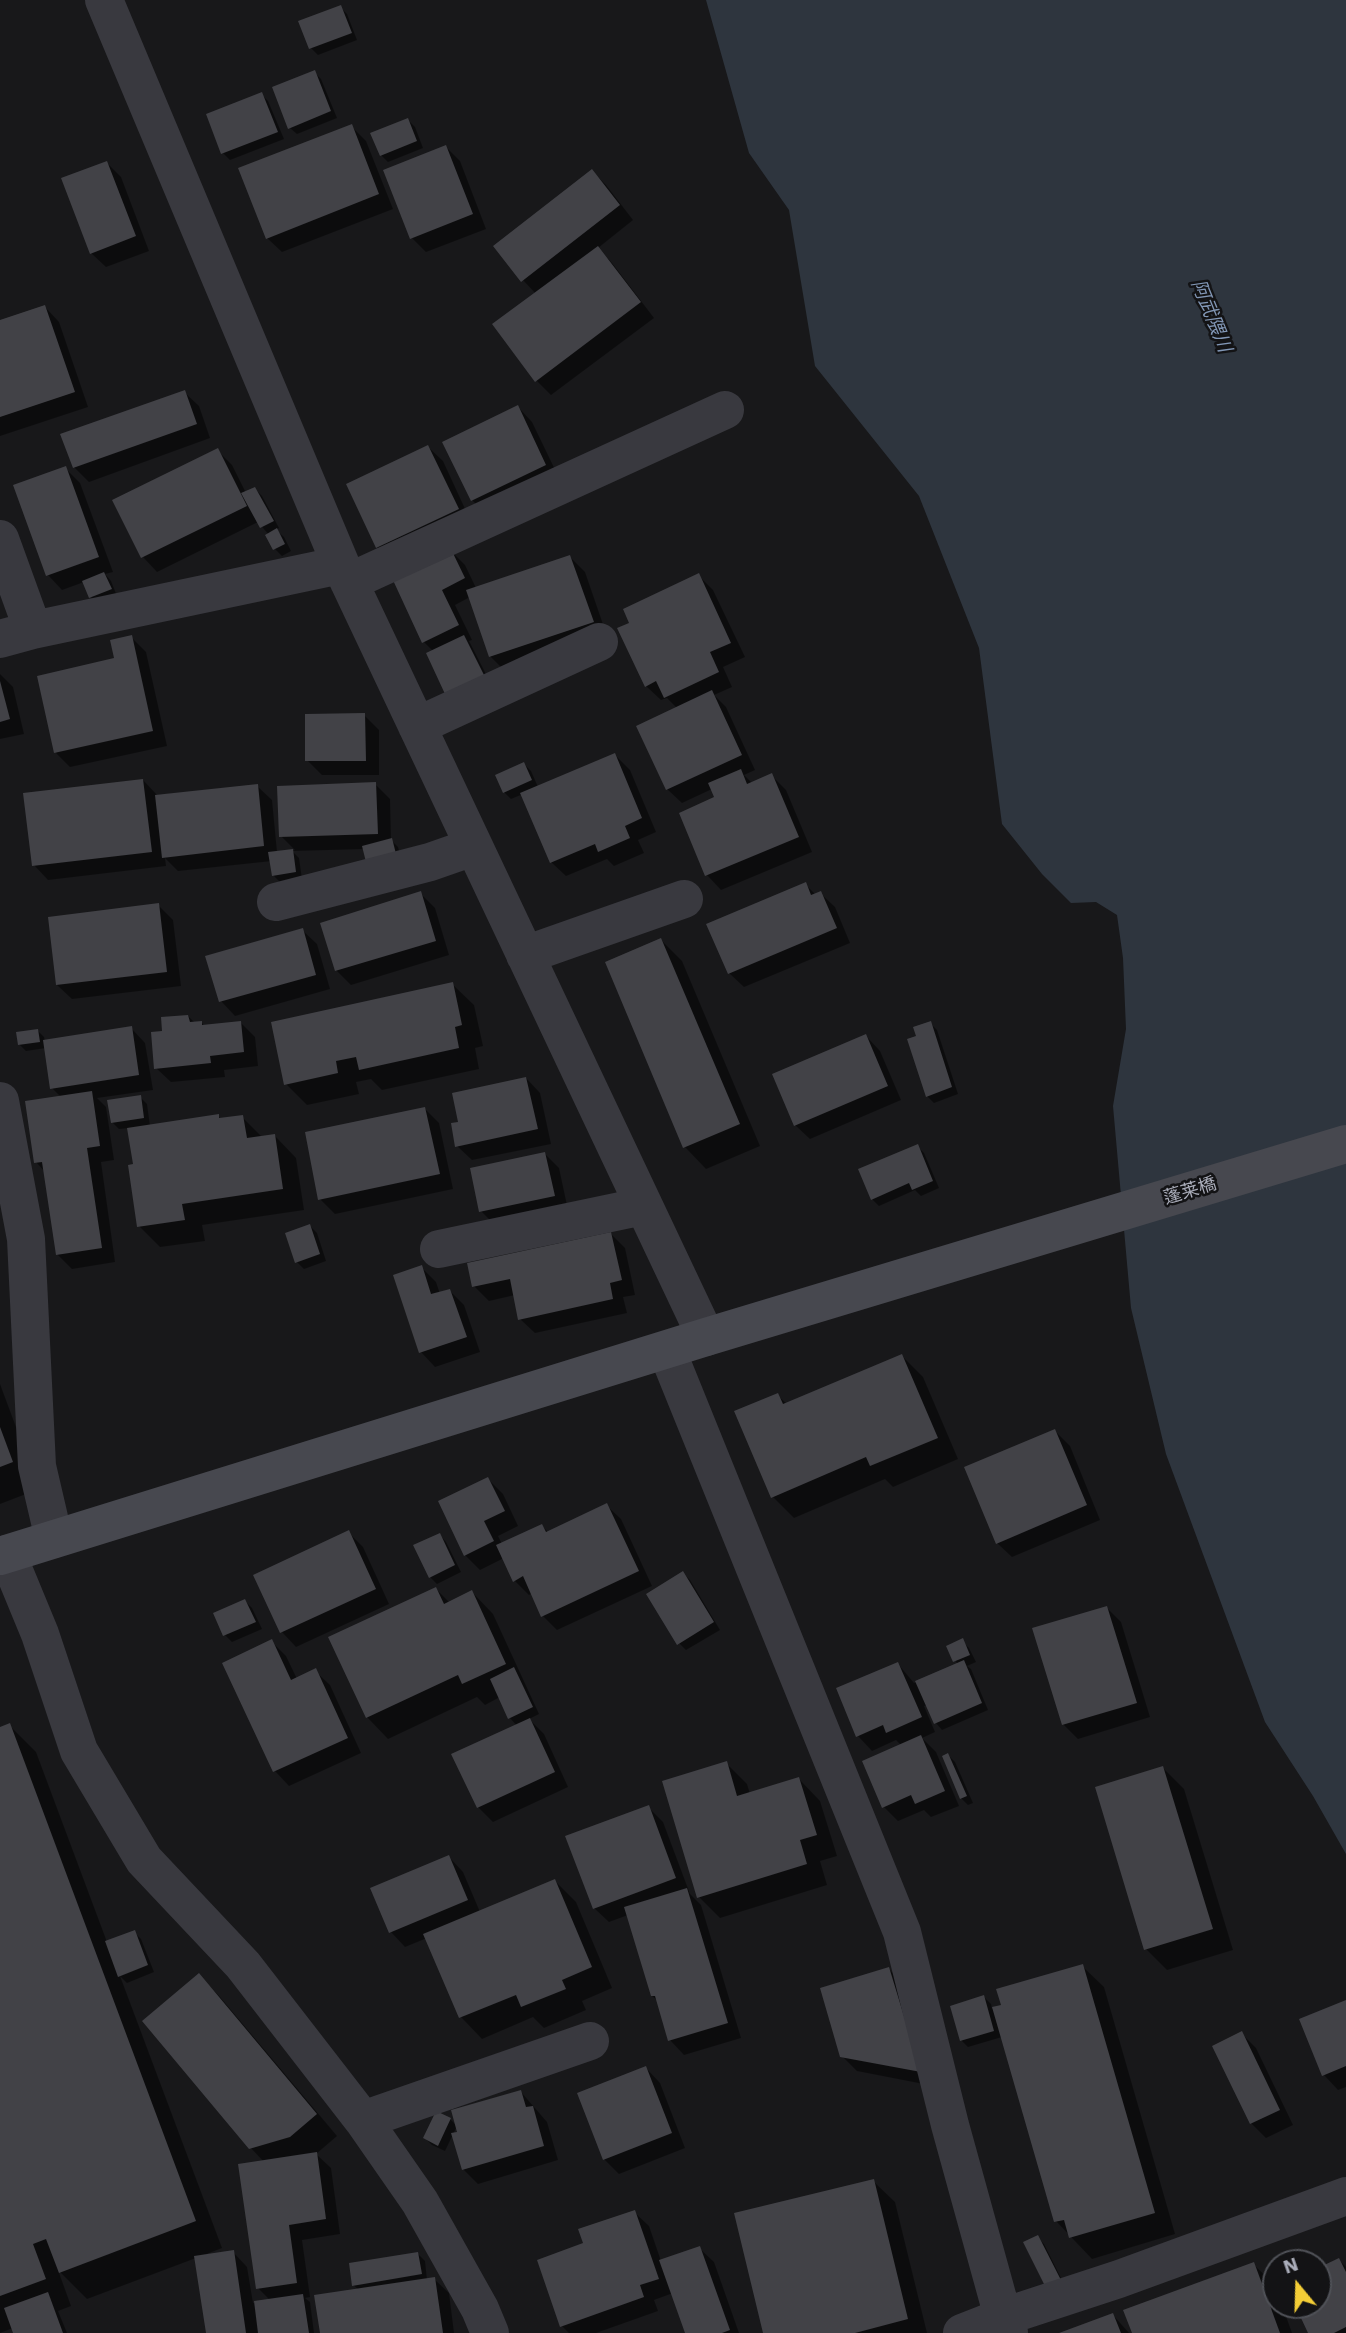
<!DOCTYPE html>
<html>
<head>
<meta charset="utf-8">
<style>
  body { margin:0 }
  #map { position:relative; width:1346px; height:2333px; overflow:hidden; background:#18181a; font-family:"Work Sans",sans-serif }
  canvas { display:block }
  .north { position:absolute; left:1262px; top:2249px; width:70px; height:70px; box-sizing:border-box; background:#131315; border:2px solid #4f5157; border-radius:50%; rotate:341deg; font-size:19px; font-weight:700; line-height:28px; text-align:center; color:#aaadba }
  .north::after { content:''; display:block; margin:auto; width:24px; height:32px; background:#f3cd36; clip-path:polygon(50% 0,100% 100%,50% 72%,0 100%) }
</style>
</head>
<body>
<div id="map">
<canvas width="1346" height="2333"></canvas>
<div class="north">N</div>
</div>
<script>
const g = document.querySelector('canvas').getContext('2d');
g.lineJoin = 'round';
function fill(path, color) { g.fillStyle = color; g.fill(path, 'evenodd'); }
function stroke(path, color, width, dash) { g.strokeStyle = color; g.lineWidth = width; g.lineCap = dash ? 'butt' : 'round'; g.setLineDash(dash || []); g.stroke(path); }
function write(font, color, halo, rows, align = 'center') {
  g.font = font + ' "Work Sans","Noto Sans JP",sans-serif'; g.lineWidth = 5; g.setLineDash([]); g.textBaseline = 'middle'; g.strokeStyle = halo; g.fillStyle = color; for (const [text, x, y, turn = 0] of rows) {
    g.save(); g.translate(x, y); g.rotate((+turn || 0) * Math.PI / 180); g.textAlign = isNaN(turn) ? turn : align; if (halo) g.strokeText(text, 0, 0); g.fillText(text, 0, 0); g.restore();
  }
}
const water = new Path2D(`
  M706 0H1346V1854L1313 1796 1265 1722 1166 1454 1131 1308 1113 1106 1126 1029 1123 958 1117 915 1096 902 1071 903 1042 874 1002 824 979 648 919 496 815 366 789 210 749 153Z`);
const shadow = new Path2D(`
  M340 7 347 14 357 40 318 55 311 48Z
  M314 72 321 79 337 118 297 134 290 128Z
  M261 94 268 101 284 139 230 160 223 153Z
  M408 120 415 127 423 148 388 162 381 155Z
  M351 126 366 141 393 209 282 252 267 238Z
  M446 147 460 161 486 229 426 252 412 238Z
  M107 163 121 177 149 251 106 267 91 253Z
  M592 171 606 185 633 220 598 248 612 263 654 318 551 395 537 381 495 325 536 294 523 280Z
  M45 307 59 322 88 407 0 436V322Z
  M184 392 199 406 210 438 89 482 74 467Z
  M518 407 532 422 560 480 487 515 472 500Z
  M428 447 443 461 472 524 392 561 377 547Z
  M217 450 232 465 246 493 255 489 262 496 279 528 276 530 284 537 291 551 282 556 275 549 269 535 258 522 157 572 143 557Z
  M65 468 80 483 113 572 105 574 111 581 117 596 98 604 91 597 84 582 62 590 48 575Z
  M451 551 465 565 476 588 570 557 585 572 607 636 505 671 490 656 470 597 455 605 472 640 469 641 490 682 433 651 424 642Z
  M699 576 713 590 745 657 723 667 732 687 714 695 726 707 755 770 744 775 753 784 771 775 786 790 812 852 721 890 707 875 716 798 712 789 682 803 667 789 678 709 667 698 661 700 646 686 631 624Z
  M131 637 146 652 167 746 70 767 56 753Z
  M0 674 13 687 24 734 0 739Z
  M364 715 379 730V775H322L307 760Z
  M615 755 630 770 656 832 638 840 644 853 614 866 607 859 566 876 551 862 523 794 511 799 504 792 524 764 531 771 538 787Z
  M143 780 157 795 257 786 272 800 277 852 295 850 281 836 375 784 390 799 391 840 398 847 402 861 365 849 292 851 299 858 302 879 281 883 274 876 272 861 178 871 165 858 166 866 48 880 34 865Z
  M805 884 816 895 820 893 835 907 850 943 744 987 729 973Z
  M420 893 435 908 449 955 351 985 336 970Z
  M158 905 173 920 181 986 72 999 57 985Z
  M302 930 317 944 330 989 235 1016 221 1001Z
  M661 940 682 961 760 1146 706 1169 685 1147Z
  M452 984 474 1005 483 1046 475 1048 479 1069 382 1090 371 1079 356 1082 359 1094 307 1105 286 1084Z
  M188 1016 195 1023H202L205 1027 240 1022 255 1037 258 1066 224 1070 225 1077 171 1082 156 1068 164 1032Z
  M930 1023 937 1030 958 1094 934 1103 927 1096 918 1037Z
  M131 1028 145 1043 153 1090 97 1098 106 1107 114 1160 101 1162 115 1262 72 1269 57 1254 45 1172 36 1162 61 1097 52 1088 46 1048 26 1051 19 1044 37 1030 44 1037 45 1042Z
  M866 1036 880 1051 901 1100 810 1139 795 1125Z
  M526 1078 540 1093 551 1144 472 1160 457 1146 460 1123Z
  M140 1097 147 1104 150 1126 218 1116 221 1119 242 1117 263 1138 275 1136 296 1158 304 1210 202 1225 205 1241 160 1247 139 1226 135 1165 129 1128 119 1129 112 1122Z
  M425 1109 439 1123 453 1189 335 1214 320 1199Z
  M917 1146 924 1153 939 1188 921 1196 915 1190 879 1206 872 1199Z
  M545 1154 559 1168 568 1210 495 1225 481 1211Z
  M310 1226 317 1233 326 1261 304 1269 297 1262Z
  M611 1234 625 1248 635 1295 623 1297 627 1313 535 1333 520 1319 515 1295 489 1301 474 1286Z
  M421 1267 436 1282 440 1294 450 1291 464 1305 480 1352 435 1367 421 1352Z
  M902 1356 923 1377 958 1459 893 1487 885 1479 794 1518 773 1497 777 1395 787 1404Z
  M0 1384 39 1489 0 1504Z
  M1055 1431 1070 1446 1100 1520 1012 1557 997 1543Z
  M488 1479 503 1494 518 1526 498 1536 502 1544 542 1526 548 1532 606 1505 621 1519 652 1586 557 1630 543 1616 532 1593 529 1595 514 1580 504 1558 480 1570 465 1555Z
  M348 1532 363 1547 389 1604 296 1647 282 1632Z
  M440 1535 446 1542 461 1572 437 1584 430 1577Z
  M683 1573 690 1580 720 1630 686 1650 679 1643Z
  M436 1589 450 1603 472 1592 493 1614 539 1714 529 1719 544 1734 568 1787 493 1822 478 1807 517 1726 510 1718 500 1697 485 1705 477 1697 388 1739 367 1717Z
  M245 1601 252 1608 262 1629 232 1642 225 1635 215 1614Z
  M1107 1608 1121 1622 1150 1717 1078 1739 1063 1724Z
  M962 1641 969 1648 976 1662 967 1666 971 1669 988 1710 942 1730 936 1723 927 1705 924 1706 935 1732 922 1738 936 1752 959 1806 931 1817 924 1810 898 1821 884 1807 902 1746 896 1740 872 1751 858 1736 898 1664 914 1683 958 1665 948 1647Z
  M272 1642 286 1656 297 1679 315 1671 330 1685 361 1753 289 1786 275 1771 224 1664Z
  M9 1725 36 1752 107 1942 134 1932 141 1939 154 1972 127 1983 120 1976 222 2248 204 2255 233 2252 247 2267 253 2303 270 2300 258 2288 264 2162 250 2147 199 1975 220 1997 337 2136 316 2154 331 2168 340 2234 302 2240 310 2297 305 2298 310 2302 314 2333H208L196 2258 87 2299 58 2270 71 2306 58 2311 67 2333H15L13 2328 0 2333V1728Z
  M948 1755 955 1762 973 1803 968 1805 961 1798Z
  M726 1763 747 1784 750 1794 799 1779 820 1801 837 1856 820 1861 827 1885 720 1918 699 1897Z
  M1163 1768 1184 1789 1233 1950 1167 1970 1146 1949Z
  M648 1807 663 1822 690 1894 701 1905 741 2038 684 2055 670 2040 658 2001 652 1996 628 1915 609 1922 594 1908Z
  M449 1857 463 1872 480 1912 555 1881 576 1902 612 1988 582 2001 586 2010 544 2028 533 2017 482 2039 461 2017 427 1938 405 1947 391 1932Z
  M1082 1966 1104 1987 1175 2234 1092 2259 1056 2221 1002 2037 968 2047 961 2040 984 1997 991 2004 992 2009 1004 2006Z
  M889 1969 903 1984 934 2086 857 2071 842 2056Z
  M1346 2002V2087L1338 2090 1324 2075Z
  M1242 2034 1256 2048 1293 2125 1266 2138 1251 2123Z
  M646 2068 660 2083 685 2148 619 2174 604 2159Z
  M521 2092 547 2122 558 2160 478 2184 463 2169Z
  M450 2119 457 2126 445 2151 432 2145 425 2138Z
  M873 2181 895 2202 927 2333H765Z
  M634 2212 649 2226 661 2261 699 2248 714 2262 739 2333H687L673 2293 654 2300 658 2311 596 2333H569L562 2326 585 2244Z
  M1037 2237 1044 2244 1068 2292 1056 2298Z
  M418 2254 425 2261 427 2280 434 2279 449 2293 454 2333H322L359 2290 353 2285Z
  M1339 2260 1346 2267V2333H1310L1297 2305H1318V2270Z
  M1253 2264 1275 2285 1276 2305H1282L1292 2333H1134Z
  M1113 2315 1129 2333H1063Z`);
const building = new Path2D(`
  M341 5 352 33 309 49 298 21Z
  M315 70 331 111 288 129 272 87Z
  M262 92 278 132 221 154 206 114Z
  M408 118 417 141 380 156 370 133Z
  M352 124 379 194 266 239 238 168Z
  M446 145 473 214 410 239 383 170Z
  M107 161 136 236 90 254 61 178Z
  M592 169 620 205 521 282 493 246Z
  M598 246 641 302 535 382 492 324Z
  M45 305 75 392 0 417V320Z
  M185 390 197 424 73 468 60 434Z
  M518 405 546 465 471 501 442 442Z
  M428 445 459 509 376 548 346 484Z
  M218 448 247 506 141 558 112 500Z
  M66 466 99 557 46 576 13 485Z
  M255 487 274 521 260 528 241 493Z
  M277 528 285 544 273 550 265 535Z
  M451 549 465 578 442 590 459 625 422 643 392 578Z
  M570 555 594 622 489 657 466 590Z
  M104 572 112 589 89 598 82 581Z
  M699 573 731 643 710 652 719 672 664 698 656 681 645 687 617 628 629 623 623 609Z
  M132 635 153 731 54 753 37 676 114 658 110 640Z
  M464 635 484 675 445 694 426 653Z
  M0 681 10 719 0 722Z
  M712 690 742 755 666 790 636 726Z
  M365 713 366 761H305V714Z
  M615 753 642 818 625 826 630 838 598 852 595 844 550 863 520 793Z
  M524 762 532 780 503 793 495 775Z
  M741 769 747 784 772 773 799 837 705 876 679 813 714 797 708 783Z
  M143 779 152 852 32 866 23 793Z
  M376 782 378 834 279 837 277 786Z
  M258 784 264 846 162 858 155 795Z
  M392 838 396 854 366 862 362 846Z
  M293 849 296 872 272 876 268 852Z
  M806 882 811 895 821 891 837 928 728 974 706 924Z
  M421 891 436 941 335 971 320 923Z
  M159 903 167 972 56 985 48 917Z
  M303 928 316 975 219 1002 205 956Z
  M661 938 740 1124 683 1148 605 962Z
  M453 982 462 1025 455 1027 459 1048 359 1070 356 1057 336 1061 338 1073 284 1085 271 1022Z
  M188 1015 190 1022 202 1021V1025L241 1021 244 1052 210 1056 211 1063 154 1069 151 1032 162 1031 161 1017Z
  M931 1021 952 1087 926 1097 907 1039 916 1036 913 1027Z
  M132 1026 139 1075 50 1089 43 1040Z
  M38 1029 40 1042 18 1045 16 1032Z
  M866 1034 888 1086 794 1126 772 1074Z
  M526 1077 538 1129 455 1147 451 1123 458 1122 452 1093Z
  M92 1091 100 1146 87 1148 102 1248 56 1255 42 1162 34 1163 25 1101Z
  M141 1095 144 1118 111 1123 107 1100Z
  M425 1107 440 1174 318 1200 305 1132Z
  M219 1114V1118L243 1115 247 1138 275 1134 283 1189 182 1204 185 1220 137 1227 128 1165 133 1164 127 1128Z
  M918 1144 933 1181 912 1190 909 1183 871 1200 858 1169Z
  M545 1152 555 1196 479 1212 470 1168Z
  M310 1224 320 1254 295 1263 285 1233Z
  M611 1232 622 1280 610 1283 613 1299 518 1320 510 1279 472 1287 467 1263Z
  M422 1265 431 1294 450 1289 467 1337 419 1353 393 1275Z
  M902 1354 938 1438 870 1466 866 1457 771 1498 734 1411 778 1393 783 1404Z
  M0 1427 13 1462 0 1467Z
  M1055 1429 1087 1505 996 1544 964 1467Z
  M488 1477 505 1511 484 1521 494 1541 464 1556 438 1501Z
  M607 1503 639 1571 541 1617 523 1576 513 1582 496 1545 542 1524 546 1532Z
  M349 1530 376 1589 280 1633 253 1575Z
  M440 1533 455 1565 429 1578 413 1545Z
  M683 1571 714 1622 677 1645 646 1594Z
  M436 1587 444 1604 472 1590 506 1664 462 1684 458 1675 366 1718 328 1637Z
  M245 1599 256 1622 223 1636 213 1613Z
  M1107 1606 1137 1703 1062 1725 1032 1628Z
  M963 1638 970 1655 953 1662 946 1646Z
  M272 1639 291 1680 316 1668 348 1738 273 1772 222 1663Z
  M964 1660 982 1703 934 1724 915 1681Z
  M898 1662 922 1717 886 1733 883 1725 856 1737 836 1688Z
  M514 1667 533 1707 508 1719 490 1679Z
  M530 1718 555 1772 477 1808 451 1754Z
  M10 1723 196 2221 59 2273 46 2239 33 2244 46 2279 0 2296V1727Z
  M921 1735 945 1791 915 1804 911 1795 882 1808 862 1761Z
  M948 1753 967 1796 960 1799 942 1756Z
  M727 1761 737 1796 799 1777 817 1835 800 1840 807 1864 697 1898 662 1781Z
  M1163 1766 1213 1929 1144 1950 1095 1787Z
  M649 1805 676 1878 593 1909 565 1836Z
  M449 1855 468 1900 389 1933 370 1888Z
  M555 1879 592 1967 562 1980 566 1989 521 2007 516 1995 459 2018 423 1934Z
  M687 1888 728 2023 668 2041 655 1996H651L624 1907Z
  M135 1930 148 1965 118 1977 105 1941Z
  M1083 1964 1155 2213 1069 2238 1064 2220 1054 2222 992 2007 1001 2005 996 1989Z
  M889 1967 921 2072 840 2057 820 1988Z
  M199 1973 317 2114 290 2137 249 2149 142 2021Z
  M984 1995 994 2031 960 2041 950 2006Z
  M1346 2000V2066L1322 2076 1299 2019Z
  M1242 2031 1280 2110 1250 2124 1212 2046Z
  M646 2066 672 2133 603 2160 577 2093Z
  M521 2090 526 2107 533 2106 544 2146 462 2170 451 2133 457 2132 451 2110Z
  M436 2111 451 2118 438 2146 423 2138Z
  M317 2152 326 2219 289 2225 297 2283 256 2289 238 2164Z
  M874 2179 908 2319 855 2333H763L734 2213Z
  M635 2210 659 2279 640 2285 644 2297 560 2327 537 2260 583 2243 578 2229Z
  M1038 2235 1063 2284 1048 2292 1023 2242Z
  M700 2246 730 2330 722 2333H685L659 2260Z
  M234 2250 246 2333H206L194 2256Z
  M418 2252 422 2274 352 2286 349 2263Z
  M1339 2258 1346 2272V2327L1334 2333H1308L1295 2305H1318V2268Z
  M1254 2262 1280 2333H1132L1123 2310Z
  M435 2277 443 2333H320L314 2295Z
  M48 2292 63 2333H13L4 2308Z
  M303 2294 309 2333H258L254 2301Z
  M1113 2313 1121 2333H1059Z`);
const street = new Path2D(`
  M104 0 341 565 706 1337
  M0 539 33 630
  M349 582 725 410
  M0 639 33 630 341 565
  M417 726 599 642
  M276 902 430 862 473 847
  M525 955 684 899
  M0 1101 26 1239 37 1466 54 1539
  M439 1249 644 1206
  M667 1351 902 1932 950 2125 1003 2317 1119 2279 1346 2196
  M7 1554 40 1634 79 1751 144 1860 243 1965 363 2120 420 2202 480 2309 490 2333
  M363 2120 590 2041
  M962 2333 1003 2317 1009 2333`);
const secondary = new Path2D(`
  M0 1556 706 1337 1346 1144`);
const streetNames = [
  ["蓬莱橋",1190,1191,-17]
];
const waterNames = [
  ["阿武隈川",1211,316,68]
];
fill(water, '#2e353e');
fill(shadow, '#0007');
fill(building, '#424247');
stroke(street, '#39393f', 38);
stroke(secondary, '#47484f', 38);
write('18px', '#aaadba', '#131315', streetNames);
write('italic 19px', '#8196b5', '#131315', waterNames);
</script>
</body>
</html>
